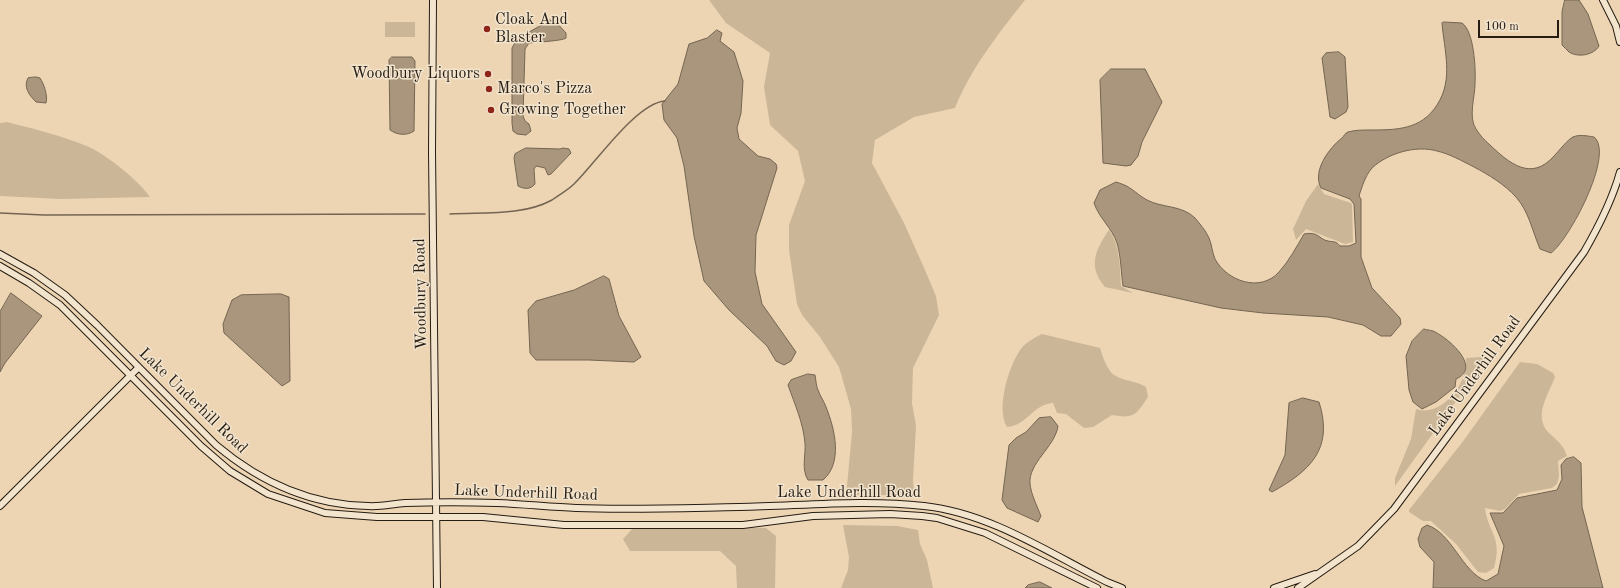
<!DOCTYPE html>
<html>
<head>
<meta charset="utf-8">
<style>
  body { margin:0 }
  #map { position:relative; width:1620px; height:588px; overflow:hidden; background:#edd5b3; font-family:"Old Standard TT",serif }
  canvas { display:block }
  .scale { position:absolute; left:1478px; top:20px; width:81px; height:18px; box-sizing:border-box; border:2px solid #251c12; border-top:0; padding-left:5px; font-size:12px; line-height:14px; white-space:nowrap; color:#251c12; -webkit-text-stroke:3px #f3e4ce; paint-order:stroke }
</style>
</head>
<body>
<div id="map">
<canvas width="1620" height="588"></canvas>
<div class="scale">100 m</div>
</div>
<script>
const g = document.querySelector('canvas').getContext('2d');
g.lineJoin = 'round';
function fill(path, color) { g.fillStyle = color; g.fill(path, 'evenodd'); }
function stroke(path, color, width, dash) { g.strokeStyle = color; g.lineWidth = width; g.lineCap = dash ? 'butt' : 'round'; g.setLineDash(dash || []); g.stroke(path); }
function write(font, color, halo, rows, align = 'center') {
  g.font = font + ' "Old Standard TT",serif'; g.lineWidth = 3; g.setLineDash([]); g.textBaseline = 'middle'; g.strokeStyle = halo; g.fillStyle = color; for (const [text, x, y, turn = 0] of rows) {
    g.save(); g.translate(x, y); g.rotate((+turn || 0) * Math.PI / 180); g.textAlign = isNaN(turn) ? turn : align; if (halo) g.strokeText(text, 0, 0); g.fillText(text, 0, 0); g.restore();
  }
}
const green = new Path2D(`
  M709 0H1025C999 33 971 68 955 108L914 117 875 140 872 163 904 223 925 270 936 296 939 315 913 368 912 403 916 426 913 480 914 492 911 494 865 496 848 494 847 486 852 432 851 409 839 367 820 337 802 315 797 304 789 250V225L805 181 798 151 770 125 764 87 770 53 726 23Z
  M385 22H415V37H385Z
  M7 122C34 129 63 136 89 147 108 156 138 180 150 197L60 199 0 196V123Z
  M1318 184 1324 194 1351 203 1352 205 1353 242 1345 244 1306 229 1296 240 1293 229 1306 201Z
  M1109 230C1120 245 1120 268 1121 286L1133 293 1105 287C1087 266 1096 249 1109 230Z
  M1042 334 1100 348C1102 355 1105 364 1110 371 1117 381 1136 380 1146 387L1148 397C1136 415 1134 419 1112 415L1093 427 1084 428 1066 414 1057 413 1053 403C1033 404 1028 425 1007 427 996 409 1008 368 1020 350 1026 342 1034 338 1042 334Z
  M1482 357 1485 360 1483 364 1395 486V478L1411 439 1416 409C1442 418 1469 382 1466 358Z
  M1520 362 1537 364 1553 373 1555 377C1548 396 1532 417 1550 434 1558 441 1564 446 1567 456L1558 461 1559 476 1557 484 1552 488 1519 494 1505 509 1500 511 1485 508C1488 533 1503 537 1494 568L1486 573 1478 572 1456 544 1431 521H1423L1409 512V510L1464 440Z
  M843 525 897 526 918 530 920 544 927 560 933 588H841L848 570 849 557Z
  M633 528H766L776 536 775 588H737L736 566 720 551H630L623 539Z`);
const water = new Path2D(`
  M1565 0H1579L1588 14 1599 46C1594 55 1578 58 1569 52 1567 50 1564 47 1562 45V12Z
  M549 20 555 21 566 33V38C562 41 537 42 529 43L525 49 523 116 525 121 529 124 531 131 526 135 517 134 513 131 512 123V48C517 35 538 29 549 20Z
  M1444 22 1462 23C1474 31 1476 69 1475 84 1475 97 1468 117 1476 129 1479 134 1485 141 1490 145 1509 163 1531 182 1554 156 1558 152 1568 139 1573 137 1580 134 1587 136 1594 137 1615 154 1569 240 1551 253L1540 249C1532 230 1529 212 1516 197 1504 184 1489 175 1474 167 1462 161 1450 154 1437 151 1416 145 1388 153 1372 168 1365 176 1362 187 1359 196L1361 199V257L1372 288 1400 318 1401 324 1391 336H1381L1363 325 1328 317 1263 313 1221 308 1123 286C1121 272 1121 256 1117 243 1112 228 1099 218 1094 203L1100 190 1116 182C1133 187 1133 192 1147 200 1162 208 1182 205 1195 218 1200 224 1206 231 1209 238 1212 245 1212 252 1215 259 1227 281 1260 293 1279 272 1289 261 1297 246 1304 234 1319 231 1318 239 1328 241 1334 242 1336 241 1340 246H1349L1356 243 1354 204 1350 199 1321 188C1312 171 1329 148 1342 138 1344 136 1345 133 1348 132 1355 130 1362 130 1369 130 1396 130 1421 130 1437 105 1454 79 1444 50 1442 23Z
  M717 30 722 33 720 41 734 52 743 81 741 113 737 128 739 139 758 156 770 159 776 164 777 168 756 235 755 272 762 304 796 352 791 361 784 365 776 361 767 346 729 310 704 281 694 236 684 166 677 138 664 120 662 104 678 84 689 44 707 38Z
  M1339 52 1345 57 1348 107 1346 112 1335 119 1330 117 1322 58 1326 53Z
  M392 57H412L415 61 414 131C407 136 397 135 390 130L389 60Z
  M1111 69H1145L1162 102 1142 142 1138 156 1131 165 1126 166 1103 163 1100 80Z
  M36 77 40 78C44 84 48 96 46 103L36 102C29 95 23 87 28 78Z
  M526 148 560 149 563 148 569 149 571 153 551 174 548 175 545 168 536 166 534 169 535 184C530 190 524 189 518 186L514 158 515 154Z
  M604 276 609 279 619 316 641 357 634 362 589 360H536L530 353 528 310 536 301 574 290Z
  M11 293 42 316 5 363 0 372V312Z
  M281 294 289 297 290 381 282 386 224 333 223 324 232 300 241 295Z
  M1424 329C1426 330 1430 330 1433 331 1447 337 1483 367 1456 379L1455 387 1436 402 1422 409 1413 402 1409 390 1406 356 1412 341Z
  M808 374 815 375C816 380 816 386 818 390 820 396 824 401 826 407 835 429 843 463 823 480H808C801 469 806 455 805 443 803 422 795 405 788 385L791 380Z
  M1303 398 1319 402C1334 449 1310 471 1272 492L1269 490 1285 455 1289 403Z
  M1051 417 1058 426C1055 447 1028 463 1030 484 1031 494 1037 506 1041 516L1038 522 1007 508 1002 500 1009 445 1016 438 1026 432 1039 418Z
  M1574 457 1581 463 1582 507 1603 588H1433L1434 562 1420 547 1418 539 1422 528 1427 525C1452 533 1462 572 1486 581L1498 574 1504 546 1490 513H1503L1517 498 1557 490 1562 479 1561 465 1566 459Z
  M1040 582 1052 588H1025L1028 585Z`);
const stream = new Path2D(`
  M0 213 44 215 425 214
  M450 214C483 212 523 216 552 200 559 195 568 190 574 184 595 164 636 103 665 101`);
const secondary = new Path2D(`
  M433 0 432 152 437 588
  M1603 0 1616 26 1620 42
  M0 254 34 273 65 295 97 325 216 445C260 482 309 505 368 506 380 507 392 504 405 503 435 502 467 502 497 503 524 504 550 507 576 508 630 510 685 508 739 507 800 506 863 499 924 506 990 513 1049 553 1107 582L1122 588
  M0 266 29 283 60 305 201 446 230 471 268 494 325 513 377 517H483L564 525H743L813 516 890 514 922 516 937 518 985 533 1097 588
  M0 506 138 368
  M1274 588 1315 574
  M1298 588 1358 546 1394 509 1584 252C1599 226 1612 201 1620 172`);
const markers = [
  [487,29,4,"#8f2418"],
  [488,74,4,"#8f2418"],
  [489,89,4,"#8f2418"],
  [491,110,4,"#8f2418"]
];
const poiNames = [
  ["Cloak And",495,20],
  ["Blaster",495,38],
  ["Woodbury Liquors",480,74,"right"],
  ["Marco's Pizza",497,89],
  ["Growing Together",499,110]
];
const streetNames = [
  ["Woodbury Road",421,294,-91],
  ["Lake Underhill Road",1475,376,-54],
  ["Lake Underhill Road",193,401,44],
  ["Lake Underhill Road",526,493,2],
  ["Lake Underhill Road",849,493]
];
fill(green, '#cbb698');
fill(water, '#a9967c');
stroke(water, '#746552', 1);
stroke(stream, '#746552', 1.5);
stroke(secondary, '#251c12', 8);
stroke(secondary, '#f3e4ce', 6);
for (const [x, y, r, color] of markers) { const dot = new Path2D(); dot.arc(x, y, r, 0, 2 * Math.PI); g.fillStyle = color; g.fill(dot); stroke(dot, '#f3e4ce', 1.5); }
write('16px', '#251c12', '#f3e4ce', poiNames, 'left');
write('16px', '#251c12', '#f3e4ce', streetNames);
</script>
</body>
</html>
